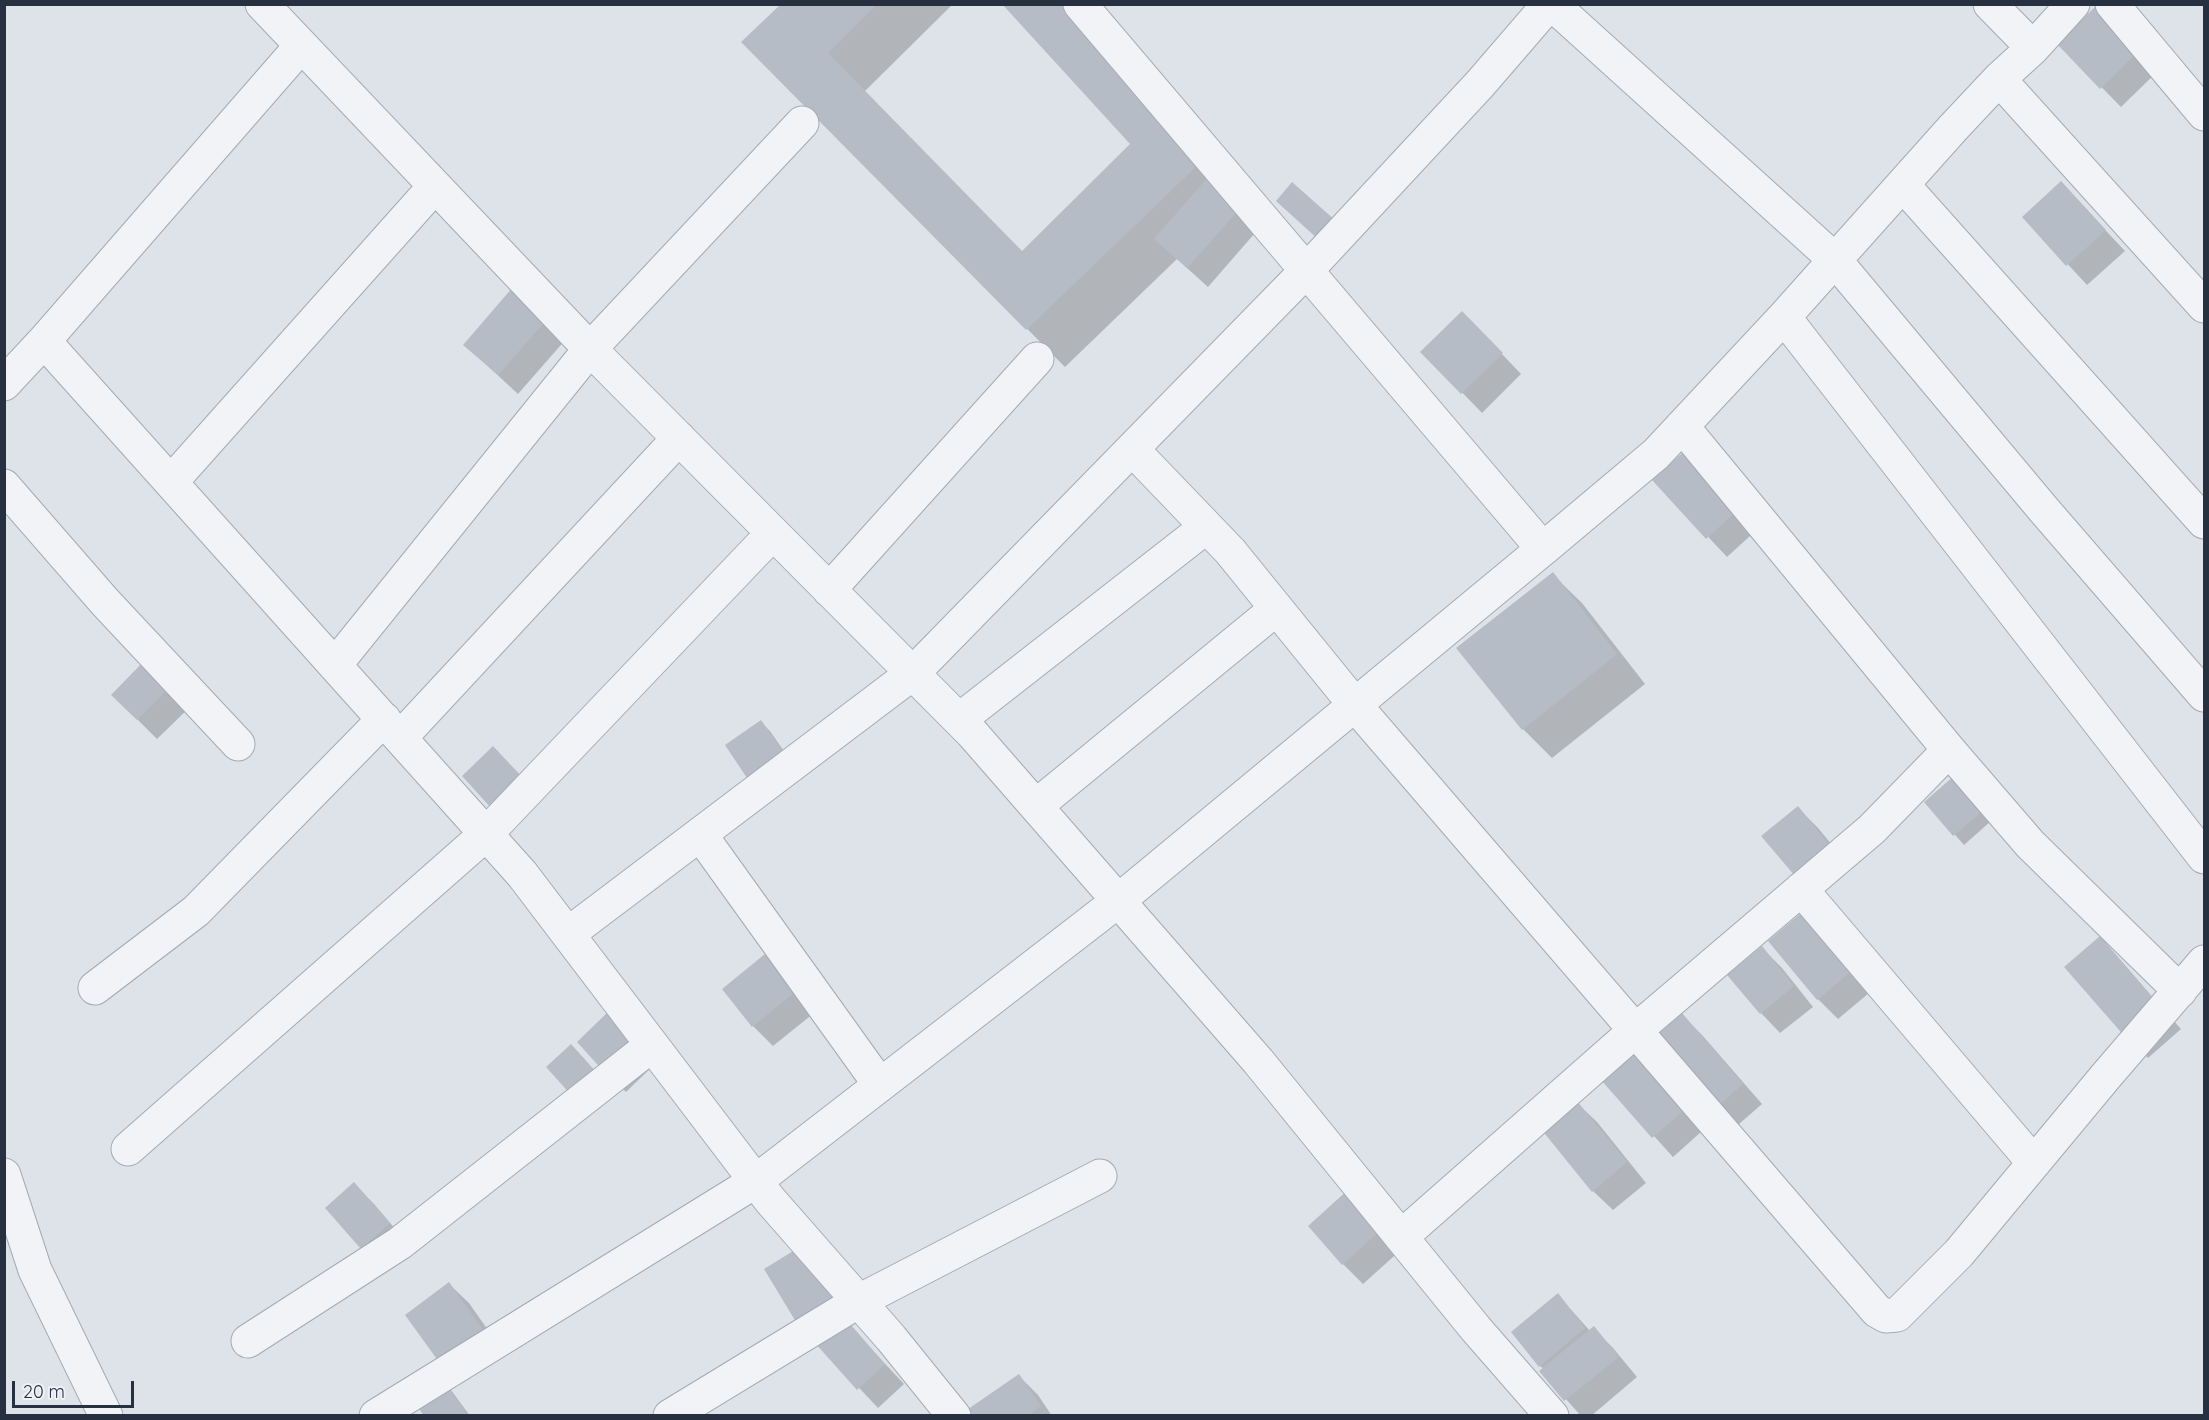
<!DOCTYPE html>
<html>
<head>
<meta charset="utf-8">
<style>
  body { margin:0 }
  #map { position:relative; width:2209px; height:1420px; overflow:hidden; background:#dee3e9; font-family:Quicksand,sans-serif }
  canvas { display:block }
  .frame { position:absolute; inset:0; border:6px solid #263041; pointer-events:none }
  .scale { position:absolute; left:12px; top:1381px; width:122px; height:27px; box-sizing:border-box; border:3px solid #263041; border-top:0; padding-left:8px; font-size:18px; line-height:21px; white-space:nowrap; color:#263041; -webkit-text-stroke:4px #eef1f6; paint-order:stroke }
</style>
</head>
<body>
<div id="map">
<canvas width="2209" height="1420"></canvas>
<div class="frame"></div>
<div class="scale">20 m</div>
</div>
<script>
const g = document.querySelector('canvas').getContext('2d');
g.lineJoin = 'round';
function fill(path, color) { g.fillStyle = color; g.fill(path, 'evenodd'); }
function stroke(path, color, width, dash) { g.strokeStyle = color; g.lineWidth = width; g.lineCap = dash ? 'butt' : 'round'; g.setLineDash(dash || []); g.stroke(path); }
const shadow = new Path2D(`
  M783 4H953L864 92 1022 252 1132 144 1067 4 1262 225 1208 287 1177 259 1065 367 743 42Z
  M2097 7 2159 70 2121 107 2059 44Z
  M2061 183 2125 251 2087 285 2024 217Z
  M513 289 567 338 518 394 465 345Z
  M1482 333 1521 374 1482 413 1423 352Z
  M1655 480 1762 525 1727 557Z
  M1552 574 1582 603 1645 684 1552 758 1523 729 1458 649Z
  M147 660 192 705 157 739 113 695Z
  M761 722 770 731 792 763 758 786Z
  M1954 778 1991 821 1964 845 1926 802Z
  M1798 808 1818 828 1850 867 1815 895Z
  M1807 910 1875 988 1838 1019 1818 999 1770 941Z
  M2099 938 2181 1029 2148 1058 2128 1038Z
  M1762 948 1782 968 1813 1007 1780 1033 1761 1013Z
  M784 976 814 1013 773 1046 753 1026 724 990Z
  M1682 1015 1702 1035 1762 1104 1731 1131Z
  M1640 1048 1710 1124 1673 1157 1604 1081Z
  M656 1063 626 1092 606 1072Z
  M1577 1103 1597 1122 1646 1183 1613 1210 1593 1191Z
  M354 1184 374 1204 408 1244 362 1248Z
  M1350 1190 1403 1248 1363 1284 1343 1264Z
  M449 1284 469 1303 502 1350 440 1361Z
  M1558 1295 1590 1331 1593 1328 1613 1348 1637 1377 1591 1416H1581L1541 1371 1544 1369 1540 1366Z
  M846 1322 904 1384 878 1408 817 1343Z
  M1019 1376 1038 1395 1052 1416H962Z
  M442 1380 451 1390 470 1416H426Z`);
const building = new Path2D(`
  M781 4H877L828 53 1022 251 1130 144 1002 4H1066L1205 158 1026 330 741 42Z
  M2097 5 2141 49 2100 89 2057 44Z
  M1210 175 1243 205 1187 268 1154 239Z
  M2061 181 2106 230 2066 266 2022 217Z
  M1292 182 1336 221 1319 240 1276 201Z
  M513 287 548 318 498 375 463 345Z
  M1462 311 1503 353 1461 394 1420 352Z
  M1690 446 1743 505 1706 539 1652 480Z
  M1553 572 1617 654 1522 730 1456 648Z
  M147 658 173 684 137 720 111 695Z
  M761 720 784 753 747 778 725 745Z
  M493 746 524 779 492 809 462 776Z
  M1954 776 1983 811 1953 836 1924 802Z
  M1798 806 1831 847 1795 876 1761 836Z
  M1807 908 1856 967 1817 1000 1768 941Z
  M2100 936 2162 1008 2127 1039 2064 967Z
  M1762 946 1794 986 1760 1014 1727 975Z
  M765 954 795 992 752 1027 722 989Z
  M609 1011 638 1043 605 1073 577 1042Z
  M1682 1013 1743 1084 1711 1112 1650 1041Z
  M571 1044 598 1074 573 1097 546 1067Z
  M1641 1046 1691 1104 1652 1138 1602 1081Z
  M1577 1101 1627 1162 1592 1192 1541 1129Z
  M354 1182 390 1223 361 1249 325 1208Z
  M1350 1188 1384 1227 1342 1265 1308 1226Z
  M803 1245 835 1297 796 1322 764 1269Z
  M449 1282 483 1330 439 1362 405 1315Z
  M1558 1293 1585 1328 1539 1367 1511 1332Z
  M844 1317 885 1364 857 1390 815 1343Z
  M1594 1326 1619 1357 1564 1401 1539 1371Z
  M1019 1374 1041 1406 1027 1416H958Z
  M442 1378 468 1416H424L412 1399Z`);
const minor = new Path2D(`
  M262 4 590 349 972 733 1258 1061 1476 1329 1552 1416
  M1080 4 1543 549 1656 454 1784 317 1953 128 1999 79 2033 48 2073 4
  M1552 4 1834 259 2044 510 2204 695
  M1990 4 2033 48
  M2112 4 2204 114
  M1999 79 2204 306
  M1903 185 2204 522
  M1784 317 2204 857
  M44 341 522 874 770 1200 891 1338 954 1416
  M4 384 44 341 301 46
  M1682 426 1949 750 2030 844 2180 991
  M1132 449 1230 551 1355 705 1877 1311 1886 1316 1897 1315 1959 1253 2106 1076 2204 962
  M171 482 435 186
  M4 486 105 602 238 744
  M829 590 1037 359
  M335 665 590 349 802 123
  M959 720 1206 527
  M400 738 679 438
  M1036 806 1276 609
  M700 834 880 1085
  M1801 889 2034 1163
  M568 934 913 673 1306 271 1480 84 1549 4
  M95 988 196 911 384 719
  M128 1149 486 834 772 534
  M4 1175 35 1270 106 1416
  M1401 1237 1636 1030 1872 829 1949 750
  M248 1341 400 1243 652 1045
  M376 1416 756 1181 1118 901 1543 549
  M670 1416 859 1301 1100 1176`);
fill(shadow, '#0003');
fill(building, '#b5bcc6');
stroke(minor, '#a3aab3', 35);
stroke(minor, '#f1f3f7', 33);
</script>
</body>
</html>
